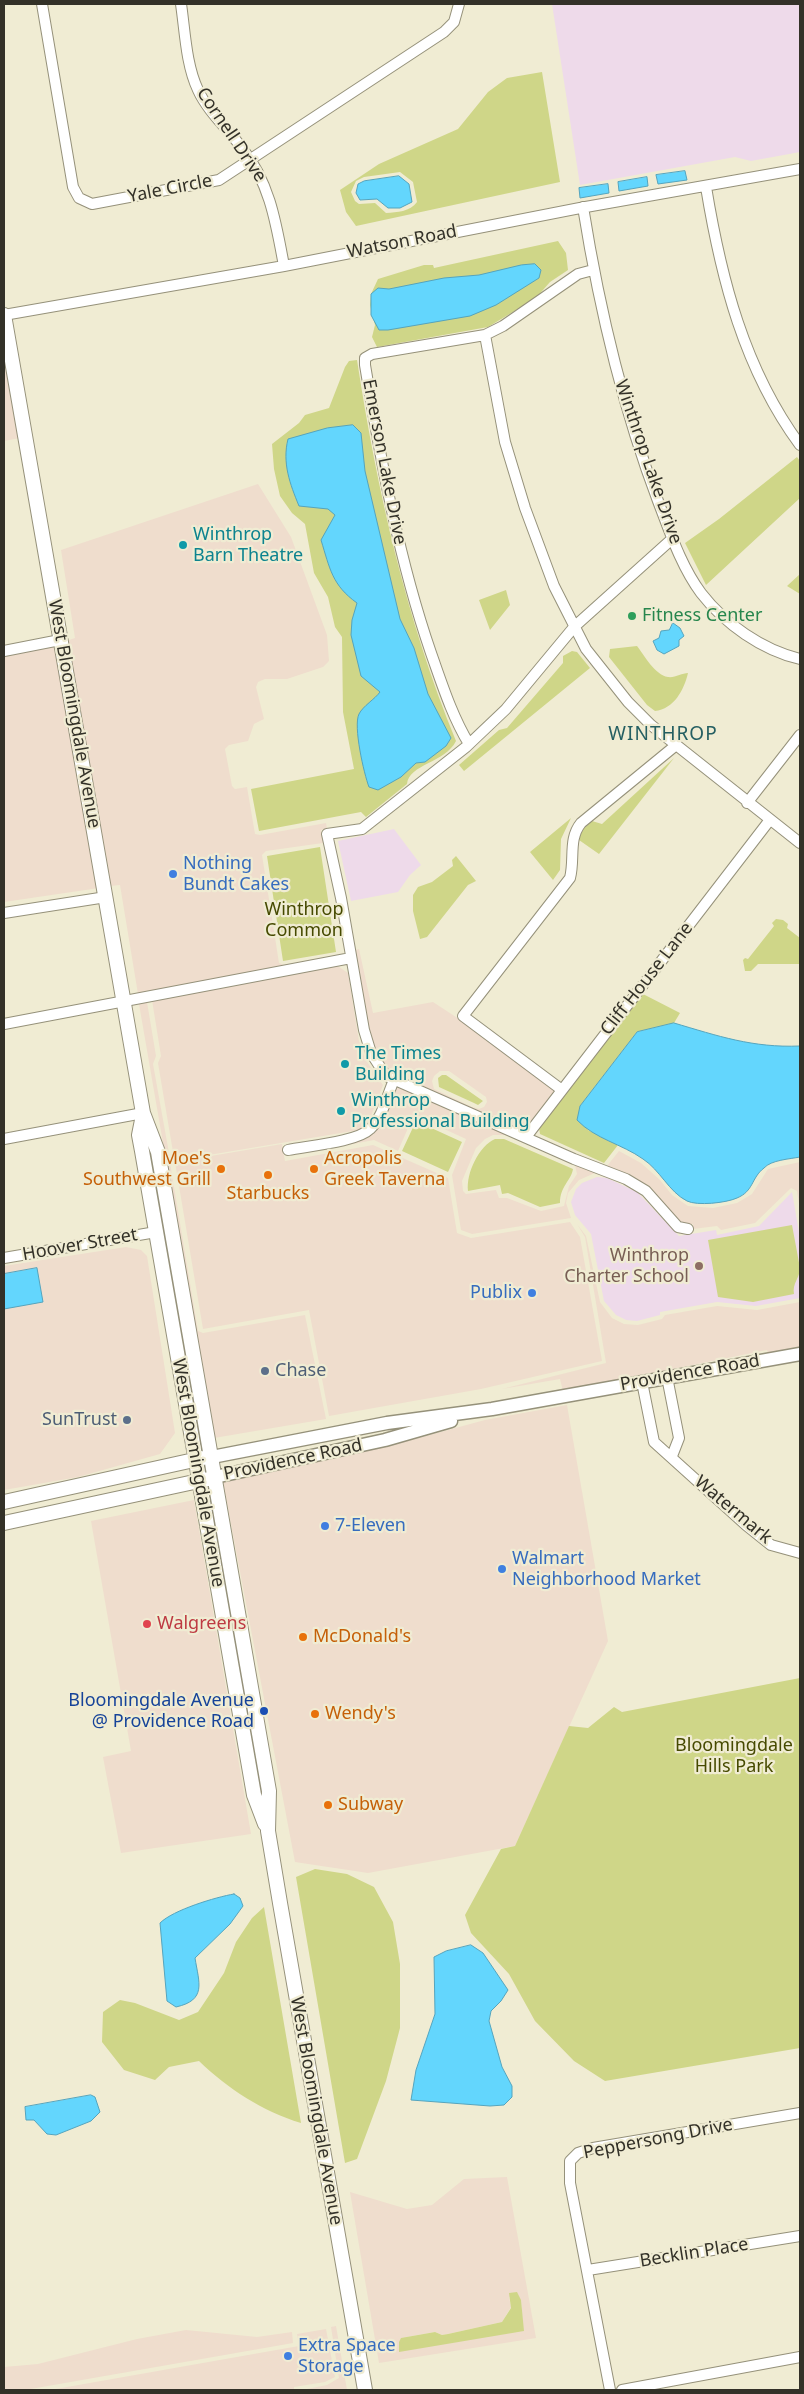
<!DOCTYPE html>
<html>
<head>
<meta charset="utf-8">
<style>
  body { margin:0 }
  #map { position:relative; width:804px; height:2394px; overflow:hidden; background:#f0ecd3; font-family:"Noto Sans",sans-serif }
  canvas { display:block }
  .frame { position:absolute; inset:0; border:5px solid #333128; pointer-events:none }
</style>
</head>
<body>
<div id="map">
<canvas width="804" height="2394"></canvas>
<div class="frame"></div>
</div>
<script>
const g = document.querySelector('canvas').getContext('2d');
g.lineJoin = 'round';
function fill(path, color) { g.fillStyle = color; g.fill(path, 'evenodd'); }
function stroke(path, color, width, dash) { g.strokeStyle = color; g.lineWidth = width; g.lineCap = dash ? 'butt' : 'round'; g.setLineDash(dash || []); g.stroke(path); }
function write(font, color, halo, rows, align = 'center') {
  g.font = font + ' "Noto Sans",sans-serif'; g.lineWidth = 4.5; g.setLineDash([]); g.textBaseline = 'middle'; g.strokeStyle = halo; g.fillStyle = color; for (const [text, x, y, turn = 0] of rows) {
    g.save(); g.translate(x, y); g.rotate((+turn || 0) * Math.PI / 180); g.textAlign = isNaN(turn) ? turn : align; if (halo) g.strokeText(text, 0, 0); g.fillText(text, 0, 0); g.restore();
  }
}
const commercial = new Path2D(`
  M4 347 20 438 4 441Z
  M258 484 291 537 327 635 329 661 323 667 287 679H265L258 682 256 687 264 719 254 724 248 741 229 745 225 749 232 786 235 789 247 787 255 834 260 835 326 823 327 829 321 830 323 843 266 851 262 855 279 963 284 965 309 961 138 994 120 885 110 886 66 641 75 638 61 550Z
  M56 646 99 888 4 902V656Z
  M359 949 373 1013 433 1002 459 1019 555 1091 524 1131 390 1072 376 1051 369 1028 355 950ZM440 1071H449L486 1097 487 1102 484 1107 479 1109 472 1107 434 1089 432 1081 434 1076Z
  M336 965 348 973 359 1041 365 1059 383 1085 368 1124 359 1130 185 1159 176 1156 173 1152 158 1063 161 1056 152 1000Z
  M147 1002 156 1056 153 1064 169 1153 172 1159 170 1163 198 1331 203 1333 305 1315 326 1419 214 1438 139 1004Z
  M397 1087 528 1143 569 1163 507 1135H493L485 1139 476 1148 462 1181 463 1191 466 1194 496 1190 499 1198H507L541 1211 564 1206 569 1186 577 1174 575 1165 595 1173 579 1180 568 1193 566 1203 571 1218 472 1234 461 1230 452 1175 466 1139 418 1117 412 1119 398 1151 374 1140 289 1156 355 1142 372 1134 384 1119Z
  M282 1144 285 1161 373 1145 448 1178 457 1233 471 1238 570 1222 580 1237 602 1361 481 1389 329 1416 309 1310 203 1329 175 1162Z
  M619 1151 641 1163 660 1180 672 1195 688 1206 713 1208 737 1203 752 1194 768 1169 800 1162V1210L797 1191 791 1188 755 1223 721 1230 717 1226 693 1229V1224H682L650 1187 629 1174 607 1166Z
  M577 1224 586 1236 600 1302 612 1318 624 1324 638 1325 662 1319 665 1315 717 1306 757 1310 800 1302V1347L768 1354 767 1350 563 1391 560 1379 502 1389 606 1363 585 1237Z
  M126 1247 141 1250 147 1256 175 1433 160 1454 78 1477 4 1490V1266Z
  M567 1405 608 1641 515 1846 368 1873 295 1862 223 1482 400 1443 485 1420Z
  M194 1500 251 1834 121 1853 103 1757 131 1751 91 1521Z
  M507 2177 536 2338 379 2363 350 2192 407 2209 432 2205 464 2179ZM509 2297 521 2300 523 2331 401 2338 435 2332 442 2335 448 2334 502 2322 511 2307Z
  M336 2326 347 2390H302L327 2385 339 2378 331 2327Z
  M326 2329 335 2377 325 2382 294 2387V2390H50L299 2346 297 2334Z
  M186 2330 257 2337 292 2332 293 2343 25 2390H4V2367L38 2364 137 2339Z`);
const education = new Path2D(`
  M552 4H800V152L751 161 735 157 580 185Z
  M394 829 421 865 410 875 398 892 351 901 338 841Z
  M597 1177 607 1178 637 1192 679 1236 716 1230 717 1235 759 1226 792 1192 800 1238V1298L756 1306 717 1302 660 1312V1315L637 1321 626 1320 616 1315 604 1301 591 1234 575 1215 571 1202 576 1189 582 1183Z`);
const green = new Path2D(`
  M542 72 560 182 356 226 346 212 340 190 379 164 458 129 488 92 507 78ZM400 172 413 182 417 202C410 212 397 212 386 213L375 203 359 204 355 201 351 192 356 181 364 177Z
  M558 241 566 253 568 270 550 282 536 298 488 327 377 347 372 337 375 325 370 305 371 294 378 279 424 265H433L434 268Z
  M357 360C377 490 406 619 456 741 445 763 409 764 407 784L366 817 361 812 259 831 251 789 354 769 343 712 342 637 335 627 328 597 314 573 305 524 292 513 280 496 274 469 272 444 299 423 305 415 329 408 345 367 349 361Z
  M797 457 800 461V498L706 585 685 543 719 519Z
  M800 574V594L787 586Z
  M506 590 510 605 490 630 479 600Z
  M637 646C644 655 655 675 668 677 675 678 682 673 688 673 684 690 674 709 655 711L647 705 609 657 610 649Z
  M572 651 577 652 590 668 464 771 459 765 499 730 507 728 563 663V656Z
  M674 758 599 854 579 840 581 831 592 821 602 824Z
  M571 818 561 839 560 870 553 880 530 852Z
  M320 847 336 952 283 961 267 856Z
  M456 856 476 881 468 885 427 937 420 939 413 911V895L418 887 432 882 453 866 452 860Z
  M776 919 783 920 788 924 787 928 800 938V964H758L751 971H745L743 960 745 958 748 959 774 926 772 923Z
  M643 994 680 1013 674 1023 637 1032 580 1106 588 1130 618 1145 604 1163 540 1134 539 1128Z
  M442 1075H446L483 1101 478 1105 474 1103 439 1087 438 1078Z
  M416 1121 462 1142 448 1172 402 1151Z
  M495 1139H504L573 1169C571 1181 560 1186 560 1203L540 1207 508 1193 502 1194 500 1185 468 1191C466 1173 479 1146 495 1139Z
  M792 1225 800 1268C800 1278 792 1283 794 1294L753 1302 718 1297 708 1240Z
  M800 1678V2048L605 2081 574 2061 535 2021 509 1974 471 1933 465 1915 501 1849 515 1846 569 1726 588 1728 614 1707 622 1712Z
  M315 1869 347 1874 374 1887 393 1922 400 1964V2028L386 2081 357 2159 345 2163 296 1877Z
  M264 1907 301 2123C262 2111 228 2089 199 2061L169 2067 155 2080 124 2070 102 2042 103 2012 120 2000 135 2003 179 2020 198 2012 224 1973 236 1942 252 1918Z
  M517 2292 521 2300 524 2331 399 2352V2342L401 2338 435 2332 442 2335 448 2334 502 2322 511 2308 509 2293Z`);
const water = new Path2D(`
  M685 171 687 180 658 184 656 175Z
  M399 176 409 184 412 202 400 208H388L377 199 360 200 356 193 358 184 364 181Z
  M647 177 648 186 619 191 618 182Z
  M608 184 609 193 580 198 579 188Z
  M535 264 541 270 539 278 496 305 470 316 388 330H379L371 315V294L378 288 389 289 444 278 479 275 521 265Z
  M353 425 361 433 365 471 400 619 414 648 428 694 451 738 446 746 425 762 416 763 401 777 378 790 369 787C364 774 353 726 359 714 363 706 375 699 380 692L361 676 351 635 352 620 357 603C332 585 330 569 321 540L335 515 328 509 299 506C290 484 282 463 288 439L327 428Z
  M673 623 680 628 684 636 679 640V646L664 654 657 650 653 641 659 638 661 631 669 630Z
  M674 1023C718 1036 753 1048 800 1046V1157C790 1159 771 1160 764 1168 751 1178 754 1191 737 1198 726 1203 697 1206 687 1201 669 1192 660 1170 643 1159 622 1144 595 1139 577 1120L580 1106 637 1032Z
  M37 1268 43 1302 4 1309V1274Z
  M234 1894 240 1898 243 1906 230 1924 195 1958C199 1983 207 2000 176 2007L167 2001 160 1923C173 1910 216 1897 234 1894Z
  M471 1945 483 1953 508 1990 501 2001 491 2011 489 2021 502 2067 512 2086V2097L504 2105 490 2106 411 2100 416 2070 435 2014 434 1957 446 1951Z
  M91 2095 95 2097 100 2112 91 2121 56 2135 47 2134 34 2120H26L25 2107Z`);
const minor = new Path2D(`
  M42 4 73 187 79 198 92 204 219 180 444 32 454 22 459 4
  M181 4C185 31 186 65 198 90 208 112 228 129 242 148 270 183 276 223 284 266
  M706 187C721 278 744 369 800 445
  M583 207C599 307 622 406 658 501 670 532 681 566 701 593 725 624 762 650 800 659
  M4 315 284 266 580 208 800 169
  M485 335 505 442 525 508 554 586 586 649 628 702 651 725 800 843
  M672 539 574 627 506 709 466 747 362 829 327 834 341 898 364 1030 371 1053 386 1076 574 1159 626 1179 646 1191 678 1227 688 1229
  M4 651 60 640
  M469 744C452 716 442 684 431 653 399 560 381 462 365 365V358L372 354 485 335 503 326 578 274 593 270
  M747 803 800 735
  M4 913 106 897
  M4 1024 351 958
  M562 1090 463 1016 570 878C575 859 568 839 581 823L675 746
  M526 1137 769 821
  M4 1139 143 1113
  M288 1150C307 1146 357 1142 370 1129 383 1117 387 1095 394 1080
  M4 1258 156 1232
  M667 1377 679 1438 672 1456
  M642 1382 654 1442 746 1525 771 1545 800 1553
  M588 2270 800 2236
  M610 2390 570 2183V2161L578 2153 593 2148 800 2113
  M622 2390 800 2357`);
const tertiary = new Path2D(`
  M212 1457 387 1423 492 1409 800 1354
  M215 1477 385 1440 451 1421`);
const secondary = new Path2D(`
  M4 315 143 1113 158 1152 269 1791 268 1831 280 1903 365 2390
  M143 1115 139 1135 142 1151 254 1795 265 1824
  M4 1502 203 1458
  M4 1523 208 1479`);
const markers = [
  [183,545,5,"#0f9aa8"],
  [632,616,5,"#2e9e5b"],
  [173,874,5,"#3f7fe0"],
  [345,1064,5,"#0f9aa8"],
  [341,1111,5,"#0f9aa8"],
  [221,1169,5,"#e8710a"],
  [314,1169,5,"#e8710a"],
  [268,1175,5,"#e8710a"],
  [699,1266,5,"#8d6e63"],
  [532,1293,5,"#3f7fe0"],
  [265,1371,5,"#5c6f8a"],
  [127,1420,5,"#5c6f8a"],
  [325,1526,5,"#3f7fe0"],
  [502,1569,5,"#3f7fe0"],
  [147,1624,5,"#e0444e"],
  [303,1637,5,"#e8710a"],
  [264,1711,5,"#1a4fb4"],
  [315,1714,5,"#e8710a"],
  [328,1805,5,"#e8710a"],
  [288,2356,5,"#3f7fe0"]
];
const streetNames = [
  ["Cornell Drive",231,135,56],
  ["Yale Circle",170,189,-11],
  ["Watson Road",402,242,-11],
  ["Emerson Lake Drive",384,462,79],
  ["Winthrop Lake Drive",648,462,71],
  ["West Bloomingdale Avenue",74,714,80],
  ["Cliff House Lane",647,979,-52],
  ["Hoover Street",80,1245,-10],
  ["Providence Road",690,1373,-10],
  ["Providence Road",293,1460,-12],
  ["West Bloomingdale Avenue",198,1473,80],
  ["Watermark",733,1510,40],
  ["West Bloomingdale Avenue",316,2111,80],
  ["Peppersong Drive",658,2139,-11],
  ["Becklin Place",694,2253,-9]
];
const cultureNames = [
  ["Winthrop",193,535],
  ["Barn Theatre",193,556],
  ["The Times",355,1054],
  ["Building",355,1075],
  ["Winthrop",351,1101],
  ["Professional Building",351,1122]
];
const leisureNames = [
  ["Fitness Center",642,616]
];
const shopNames = [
  ["Nothing",183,864],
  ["Bundt Cakes",183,885],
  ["Publix",522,1293,"right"],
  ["7-Eleven",335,1526],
  ["Walmart",512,1559],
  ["Neighborhood Market",512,1580],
  ["Extra Space",298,2346],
  ["Storage",298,2367]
];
const parkNames = [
  ["Winthrop",304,910],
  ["Common",304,931],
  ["Bloomingdale",734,1746],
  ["Hills Park",734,1767]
];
const foodNames = [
  ["Moe's",211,1159,"right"],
  ["Southwest Grill",211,1180,"right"],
  ["Acropolis",324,1159],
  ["Greek Taverna",324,1180],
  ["Starbucks",268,1194,"center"],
  ["McDonald's",313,1637],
  ["Wendy's",325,1714],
  ["Subway",338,1805]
];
const educationNames = [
  ["Winthrop",689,1256],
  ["Charter School",689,1277]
];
const serviceNames = [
  ["Chase",275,1371],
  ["SunTrust",117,1420,"right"]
];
const healthNames = [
  ["Walgreens",157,1624]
];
const transitNames = [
  ["Bloomingdale Avenue",254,1701],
  ["@ Providence Road",254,1722]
];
const neighbourhoodNames = [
  ["WINTHROP",663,735]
];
fill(commercial, '#efddcd');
fill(education, '#eedaea');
fill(green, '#cfd688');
fill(water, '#63d6fd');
stroke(water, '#55a4bd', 1);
stroke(minor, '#95917a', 12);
stroke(tertiary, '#95917a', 15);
stroke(secondary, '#95917a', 16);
stroke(minor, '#fff', 10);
stroke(tertiary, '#fff', 12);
stroke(secondary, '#fff', 14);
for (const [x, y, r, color] of markers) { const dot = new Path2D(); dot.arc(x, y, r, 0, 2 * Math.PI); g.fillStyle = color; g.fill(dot); stroke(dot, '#f0ecd3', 2); }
write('18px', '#333128', '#f0ecd3', streetNames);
write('18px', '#0d838f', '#f0ecd3', cultureNames, 'left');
write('18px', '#27864d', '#f0ecd3', leisureNames, 'left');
write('18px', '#366cbe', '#f0ecd3', shopNames, 'left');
write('18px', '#464a00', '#f0ecd3', parkNames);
write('18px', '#c56008', '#f0ecd3', foodNames, 'left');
write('18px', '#785e54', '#f0ecd3', educationNames, 'right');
write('18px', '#4e5e75', '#f0ecd3', serviceNames, 'left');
write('18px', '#be3a42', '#f0ecd3', healthNames, 'left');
write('18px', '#164399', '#f0ecd3', transitNames, 'right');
g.letterSpacing = '1px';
write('19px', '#255f62', '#f0ecd3', neighbourhoodNames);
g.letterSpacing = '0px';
</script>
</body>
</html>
